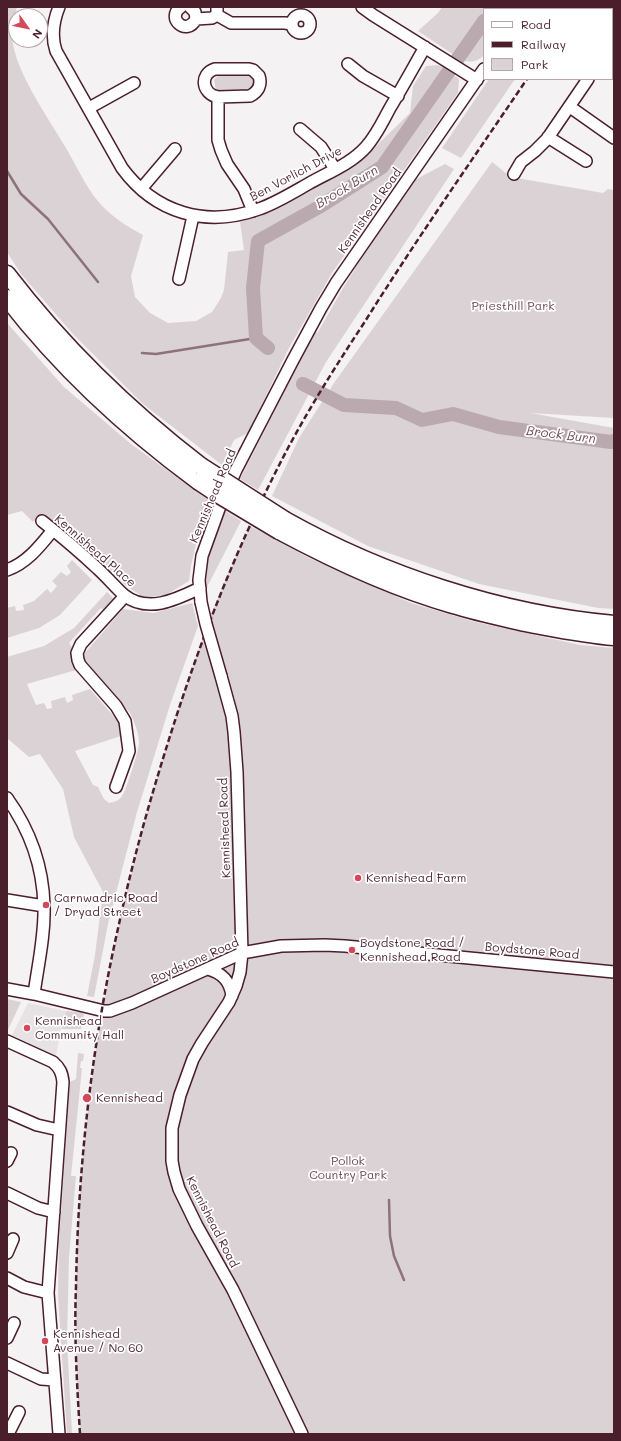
<!DOCTYPE html>
<html>
<head>
<meta charset="utf-8">
<style>
  body { margin:0 }
  #map { position:relative; width:621px; height:1441px; overflow:hidden; background:#f4f2f2; font-family:Mali,sans-serif }
  canvas { display:block }
  .frame { position:absolute; inset:0; border:8px solid #4a1f2b; pointer-events:none }
  .legend { position:absolute; left:483px; top:8px; width:130px; height:72px; box-sizing:border-box; background:#fff; border:1px solid #b7a5aa; margin:0; padding:5px 7px; list-style:none; font-size:12px; color:#4a1f2b }
  .legend li { display:flex; align-items:center; gap:8px; height:20px }
  .legend b { width:20px; border:1px solid #b7a5aa }
  .north { position:absolute; left:8px; top:8px; width:40px; height:40px; box-sizing:border-box; background:#fff; border:1px solid #b7a5aa; border-radius:50%; rotate:123deg; font-size:11px; font-weight:700; line-height:16px; text-align:center; color:#4a1f2b }
  .north::after { content:''; display:block; margin:auto; width:14px; height:18px; background:#d1495b; clip-path:polygon(50% 0,100% 100%,50% 72%,0 100%) }
</style>
</head>
<body>
<div id="map">
<canvas width="621" height="1441"></canvas>
<div class="frame"></div>
<ul class="legend">
<li><b style="height:5px;background:#fff"></b>Road</li>
<li><b style="height:5px;background:#4a1f2b"></b>Railway</li>
<li><b style="height:11px;background:#dbd2d5"></b>Park</li>
</ul>
<div class="north">N</div>
</div>
<script>
const g = document.querySelector('canvas').getContext('2d');
g.lineJoin = 'round';
function fill(path, color) { g.fillStyle = color; g.fill(path, 'evenodd'); }
function stroke(path, color, width, dash) { g.strokeStyle = color; g.lineWidth = width; g.lineCap = dash ? 'butt' : 'round'; g.setLineDash(dash || []); g.stroke(path); }
function write(font, color, halo, rows, align = 'center') {
  g.font = font + ' Mali,sans-serif'; g.lineWidth = 3.5; g.setLineDash([]); g.textBaseline = 'middle'; g.strokeStyle = halo; g.fillStyle = color; for (const [text, x, y, turn = 0] of rows) {
    g.save(); g.translate(x, y); g.rotate((+turn || 0) * Math.PI / 180); g.textAlign = isNaN(turn) ? turn : align; if (halo) g.strokeText(text, 0, 0); g.fillText(text, 0, 0); g.restore();
  }
}
const built = new Path2D(`
  M28 1003 66 1011 62 1029H61L56 1056 12 1035Z`);
const green = new Path2D(`
  M7 7H17C15 16 12 27 12 37 14 70 49 119 66 148 76 165 85 185 97 200 109 215 126 226 143 235L131 276 135 297 150 313 168 323 196 321 212 312 221 298 224 290 228 252 244 250 240 222 262 214 282 205 349 166 372 150 410 113 413 86 426 66 441 65 459 79 458 93 332 273 289 348 248 433 234 440 222 465 143 404 72 333 21 274 7 252Z
  M442 7H525L523 9H484V55C478 62 471 62 463 61L418 31 438 13Z
  M249 73C255 78 255 85 250 91L218 92 216 90 214 80 219 74Z
  M489 79H515L461 158 442 148Z
  M492 162 511 177 603 193 608 189 614 190V418L530 413 614 428V609L598 608 479 584 368 546 272 496 299 438 334 383Z
  M445 164 454 169 326 362 258 490 240 479 314 334 318 332 343 288 409 183Z
  M7 323 64 387 131 444 211 502 200 527 191 566 189 581 166 595 145 598 125 585 82 539 74 544 41 514 33 522 22 511 7 515Z
  M224 510 241 521 205 591 206 565 212 537Z
  M250 526 307 557 411 603 472 621 580 645 614 648V1434H80C77 1386 75 1337 76 1289 79 1101 113 915 170 736 186 687 202 638 221 590 230 568 241 547 250 526Z
  M72 560 92 580 60 615 39 628 7 638V608L15 606 16 611 24 610 23 605 34 601 47 589 51 593 57 586 52 581 61 572 67 576 71 572 67 566Z
  M107 592 113 598 112 603 105 611 101 608 69 643 73 649 72 661 76 670 27 684 36 705 44 703 47 709 52 708 51 701 65 697 67 703 73 700 72 695 90 689 116 719 120 725 121 736 75 751 93 785 98 787 104 799 109 803C114 802 119 801 122 796 126 791 139 750 139 743 139 733 134 721 130 713L85 660 84 654 123 609 154 613 192 603 198 626 170 705 137 812 108 924 94 997 87 996 95 955 103 892 74 837 63 789 40 754 29 757 7 738V657L44 646 74 628Z
  M7 999 21 1002 7 1032Z
  M66 1011 80 1012 84 1014 81 1029H62Z
  M78 1053 84 1054 83 1061H81L80 1068H82L71 1176H76L69 1257 67 1341 72 1434H67L58 1295 59 1242 70 1082 76 1079Z`);
const stream = new Path2D(`
  M7 171 21 194 48 219 98 282
  M142 353 156 354 256 338
  M389 1200 390 1236 394 1256 404 1280`);
const river = new Path2D(`
  M492 9 493 7
  M268 348 256 338 253 288 258 241 319 207 382 167 484 21
  M303 384 344 405 396 408 422 420 453 414 499 427 611 442 614 441`);
const minor = new Path2D(`
  M59 7C53 22 51 36 56 51L122 168C155 213 206 228 259 209 276 203 292 193 308 184 327 173 351 164 366 147 376 136 383 121 390 108 402 88 413 68 425 47
  M181 7C165 18 187 37 196 19L195 12 190 7
  M217 7V15L231 23H285L291 24
  M362 7 373 15 477 80
  M534 9 536 7
  M292 24a9 9 0 1 1 18 0a9 9 0 1 1-18 0Z
  M196 19 212 18 217 15
  M612 43 614 40
  M612 54 614 55
  M348 64 363 76 398 96
  M218 97 250 96C258 92 262 85 259 76L253 70 249 69H215C199 74 202 94 218 97V140L221 150 227 164 244 189 253 211
  M570 107 614 138
  M89 108 134 83
  M300 129 321 147 335 169
  M548 137 586 161
  M514 174 521 162 535 151 547 139 588 79
  M141 189 175 149
  M179 279 193 216
  M42 521C61 536 80 552 98 569 107 577 115 587 124 595 148 614 177 599 200 588
  M7 570C27 563 40 546 53 530
  M201 602 199 580 202 556 219 509 236 470 293 360 321 308 336 283 484 69
  M221 676 232 716 234 732 237 772 242 953 240 972 236 986 229 1002 202 1043 193 1059 180 1095 172 1128V1161L174 1172 179 1189 197 1226 233 1290 302 1434
  M116 787 129 751 125 721 116 706 80 665 78 660 77 653 81 644 125 596
  M7 798C30 830 43 867 44 906 45 935 38 965 34 994
  M7 900 44 906
  M208 969C222 973 230 981 232 996
  M7 989 34 994 104 1011H110L132 1003 242 953 281 946 325 945 345 946 614 972
  M7 1041 53 1062C60 1068 62 1073 63 1082L48 1293 59 1434
  M7 1112 37 1125 59 1130
  M7 1161 11 1153
  M7 1193 38 1208 54 1212
  M7 1253 13 1239
  M7 1278 24 1287 48 1293
  M7 1338 14 1323
  M7 1363 41 1379 55 1380
  M8 1434 19 1412`);
const highway = new Path2D(`
  M7 274C63 347 128 410 201 466
  M7 298C62 369 126 428 198 481
  M285 520C383 575 501 614 614 624
  M279 531C335 561 392 588 453 605 478 613 504 618 530 624 557 629 586 635 614 637`);
const rail = new Path2D(`
  M570 9 572 7
  M80 1434C77 1385 74 1336 76 1287 78 1165 92 1043 119 924 133 859 151 796 171 733 202 635 240 539 288 448 311 405 337 364 364 323 416 240 472 160 527 79`);
const minorBridge = new Path2D(`
  M201 602 206 624 221 676`);
const highwayBridge = new Path2D(`
  M201 466 285 520
  M198 481 219 495 279 531`);
const markers = [
  [358,878,4,"#d1495b"],
  [46,905,4,"#d1495b"],
  [352,950,4,"#d1495b"],
  [27,1028,4,"#d1495b"],
  [87,1098,5,"#d1495b"],
  [45,1341,4,"#d1495b"]
];
const streetNames = [
  ["Ben Vorlich Drive",296,174,-28],
  ["Kennishead Road",370,211,-55],
  ["Kennishead Road",213,496,-67],
  ["Kennishead Place",95,551,41],
  ["Kennishead Road",225,828,-92],
  ["Boydstone Road",532,951,5],
  ["Boydstone Road",195,961,-24],
  ["Kennishead Road",212,1222,63]
];
const parkNames = [
  ["Priesthill Park",513,306],
  ["Pollok",348,1161],
  ["Country Park",348,1175]
];
const poiNames = [
  ["Kennishead Farm",366,878],
  ["Carnwadric Road",54,898],
  ["/ Dryad Street",54,912],
  ["Boydstone Road /",360,943],
  ["Kennishead Road",360,957],
  ["Kennishead",35,1021],
  ["Community Hall",35,1035],
  ["Kennishead",96,1098],
  ["Kennishead",53,1334],
  ["Avenue / No 60",53,1348]
];
const waterNames = [
  ["Brock Burn",347,187,-31],
  ["Brock Burn",561,435,7]
];
fill(built, '#e7e2e3');
fill(green, '#dbd2d5');
stroke(stream, '#8d727a', 2.5);
stroke(river, '#baa9ae', 14);
stroke(minor, '#4a1f2b', 14);
stroke(highway, '#4a1f2b', 19);
stroke(minor, '#fff', 11);
stroke(highway, '#fff', 16);
stroke(rail, '#4a1f2b', 2.5, [6, 3]);
stroke(minorBridge, '#4a1f2b', 14, []);
stroke(highwayBridge, '#4a1f2b', 19, []);
stroke(minorBridge, '#fff', 11);
stroke(highwayBridge, '#fff', 16);
for (const [x, y, r, color] of markers) { const dot = new Path2D(); dot.arc(x, y, r, 0, 2 * Math.PI); g.fillStyle = color; g.fill(dot); stroke(dot, '#fff', 1.5); }
write('12px', '#4a1f2b', '#fff', streetNames);
write('12px', '#6e4c56', '#fff', parkNames);
write('12px', '#4a1f2b', '#fff', poiNames, 'left');
write('italic 13px', '#714f59', '#fff', waterNames);
</script>
</body>
</html>
